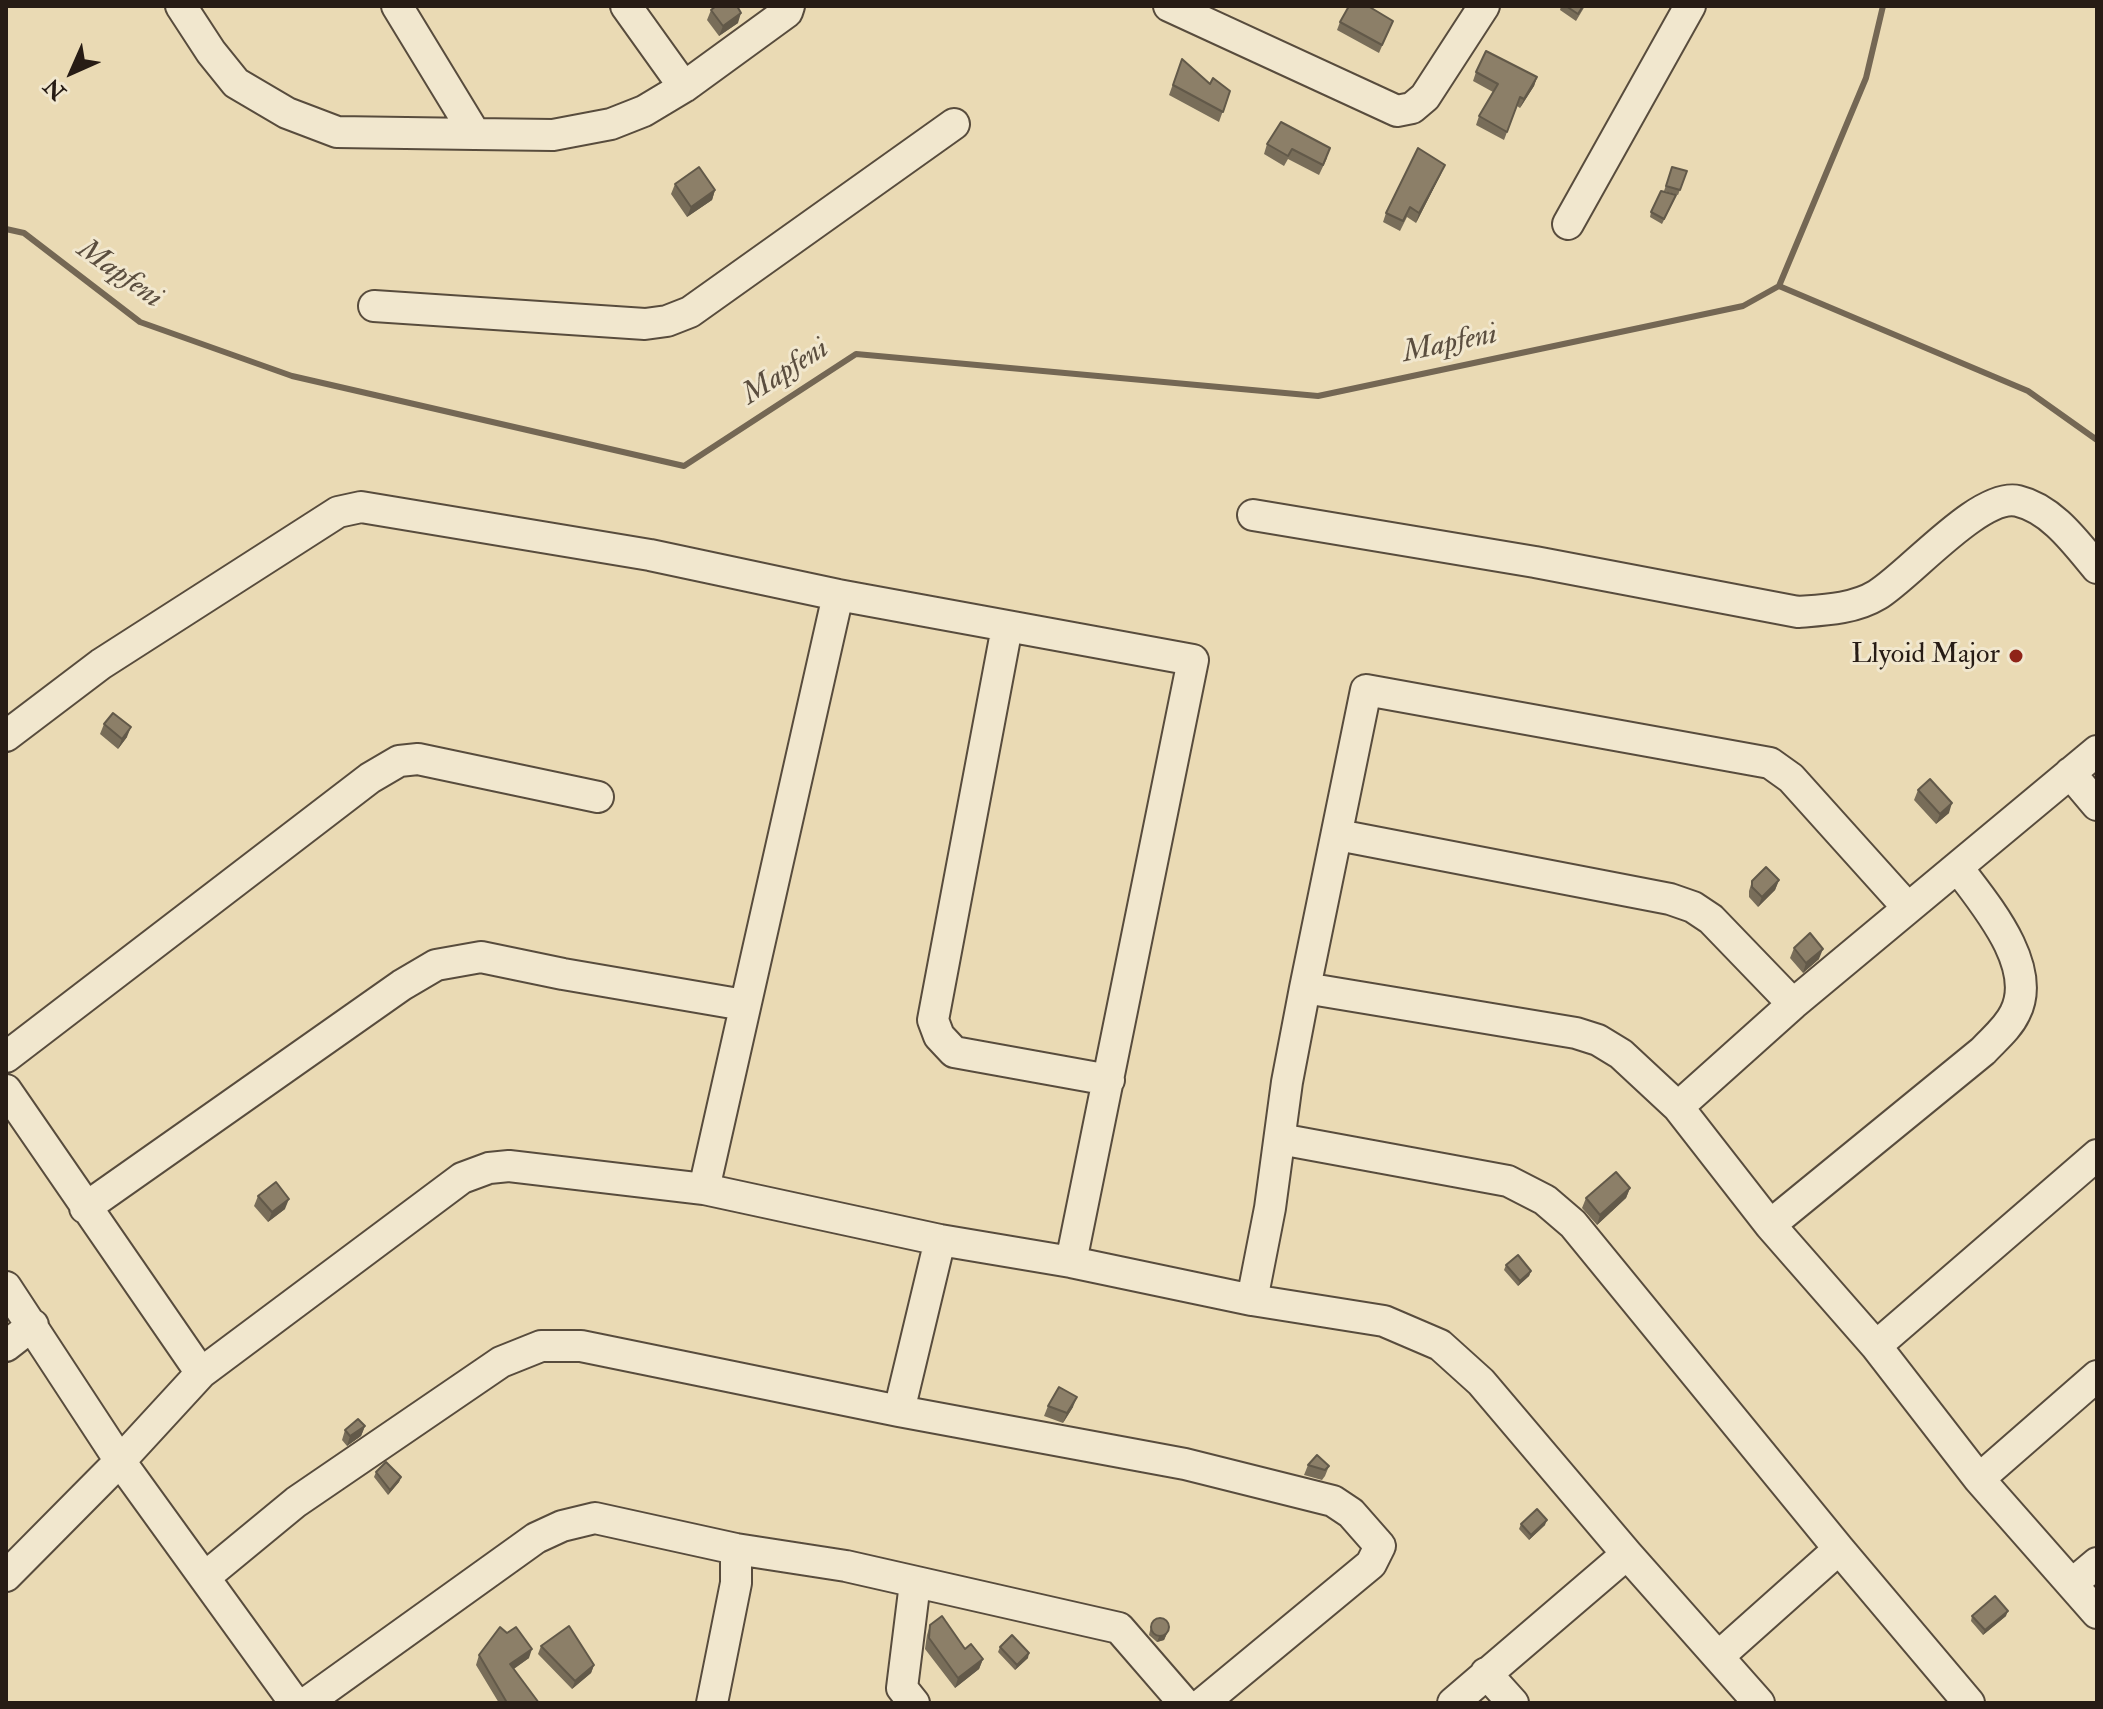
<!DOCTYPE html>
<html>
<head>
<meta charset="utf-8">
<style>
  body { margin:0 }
  #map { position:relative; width:2103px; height:1709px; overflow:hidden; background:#eadab4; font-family:"IM FELL Double Pica",serif }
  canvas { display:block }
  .frame { position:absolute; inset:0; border:8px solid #271c15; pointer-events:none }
  .north { position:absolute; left:32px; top:32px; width:80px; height:80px; -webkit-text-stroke:6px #f1e7ce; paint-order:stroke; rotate:225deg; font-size:22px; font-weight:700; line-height:32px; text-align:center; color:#271c15 }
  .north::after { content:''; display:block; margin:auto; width:28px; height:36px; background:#271c15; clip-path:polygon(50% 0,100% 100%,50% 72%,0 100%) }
</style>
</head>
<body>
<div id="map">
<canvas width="2103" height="1709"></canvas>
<div class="frame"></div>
<div class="north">N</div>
</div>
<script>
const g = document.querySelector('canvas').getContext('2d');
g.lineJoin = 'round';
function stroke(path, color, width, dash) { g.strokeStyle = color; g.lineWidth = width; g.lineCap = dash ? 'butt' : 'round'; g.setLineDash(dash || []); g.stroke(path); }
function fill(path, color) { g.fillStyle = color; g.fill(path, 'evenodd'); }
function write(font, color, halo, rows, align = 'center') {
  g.font = font + ' "IM FELL Double Pica",serif'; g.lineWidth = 6; g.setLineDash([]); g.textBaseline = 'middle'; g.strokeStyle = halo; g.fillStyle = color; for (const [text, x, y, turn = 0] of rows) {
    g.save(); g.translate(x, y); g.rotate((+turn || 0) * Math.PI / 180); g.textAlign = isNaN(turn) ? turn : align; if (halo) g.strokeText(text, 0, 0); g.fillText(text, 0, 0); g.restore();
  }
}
const stream = new Path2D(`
  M6 229 24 233 140 322 292 376 684 466 856 354 1318 396 1743 306 1779 286
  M1779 286 2028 391 2097 440
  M1779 286 1866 78 1883 6`);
const minor = new Path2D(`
  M181 6 211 52 236 83 287 113 337 132 475 134 553 135 611 124 644 111 684 87 787 12 789 6
  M397 6 475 134
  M626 6 684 87
  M1169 6 1397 111 1412 108 1425 97 1484 6
  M1568 224 1690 6
  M374 306 645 324 667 321 690 312 954 124
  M1253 515 1535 562 1798 612C1824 610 1854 609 1877 595 1909 576 1980 492 2018 501 2052 509 2076 543 2097 568
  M1007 627 933 1020 939 1036 954 1052 1109 1080
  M6 736 101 664 338 512 361 507 650 555 838 595 1193 660 1071 1262
  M2070 773 2097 805
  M1338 835 1670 899 1693 907 1711 919 1793 1004
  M1305 988 1576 1033 1598 1040 1621 1054 1678 1107 1770 1225 1876 1346 1979 1479 2097 1613
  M6 1057 370 778 399 761 418 759 598 797
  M6 1090 201 1373
  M1678 1107 1793 1004 2097 751
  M1280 1139 1508 1181 1545 1200 1573 1224 1839 1549 1969 1703
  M704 1189 838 595
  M85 1208 402 985 436 965 481 957 563 974 744 1005
  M1770 1225 1983 1051C1994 1039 2008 1028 2015 1013 2039 966 1984 903 1958 868
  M6 1287 120 1461 295 1703
  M1252 1300 1270 1208 1287 1082 1305 988 1366 690 1770 763 1791 778 1908 908
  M6 1346 33 1325
  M1876 1346 2097 1155
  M899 1411 940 1240
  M1979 1479 2097 1376
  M6 1576 120 1461 201 1373 462 1178 489 1168 509 1166 704 1189 940 1240 1071 1262 1252 1300 1384 1321 1440 1345 1481 1382 1627 1554 1759 1703
  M205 1577 296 1502 501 1362 541 1346H581L899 1411 1185 1464 1333 1501 1351 1513 1380 1546 1371 1564 1203 1703
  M2072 1584 2097 1563
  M1719 1656 1839 1549
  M1486 1673 1513 1703
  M306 1703 536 1538 562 1526 595 1518 736 1549 846 1566 1119 1628 1184 1703
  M712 1703 736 1583V1549
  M914 1703 902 1688 915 1583
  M1453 1703 1627 1554`);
const wall = new Path2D(`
  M1561 6H1585L1576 21 1560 10Z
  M711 10 738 23 719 36 707 20Z
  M1393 21 1379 53 1337 30 1340 22Z
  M1182 59 1210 84 1230 91 1219 122 1169 95Z
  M1476 72 1537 77 1534 86 1520 108 1517 106 1504 140 1476 125 1479 116 1493 92 1473 81Z
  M1281 122 1327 158 1319 175 1288 159 1284 166 1264 154 1267 144Z
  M1672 167 1687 171 1678 195 1664 191Z
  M1441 174 1416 223 1407 217 1400 231 1383 222 1386 213Z
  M675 184 715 190 712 200 687 217 671 194Z
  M1674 200 1662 224 1650 217 1651 212Z
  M104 724 127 737 118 749 100 734Z
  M1918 790 1949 813 1936 824 1914 800Z
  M1779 880 1775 890 1758 907 1749 897V891L1752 881Z
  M1794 948 1819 959 1803 973 1790 958Z
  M1630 1188 1626 1198 1597 1225 1582 1208 1586 1198Z
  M258 1196 285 1209 268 1222 254 1206Z
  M1506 1265 1531 1271 1529 1276 1518 1286 1504 1270Z
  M1048 1406 1073 1407 1063 1423 1044 1416Z
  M365 1426 361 1436 347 1446 342 1440 345 1430Z
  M1308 1465 1329 1466 1325 1476 1322 1480 1304 1475Z
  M376 1472 401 1477 399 1482 388 1495 374 1477Z
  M1521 1524 1545 1525 1529 1540 1519 1529Z
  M1972 1616H2006L1983 1635 1971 1621Z
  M930 1625 965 1649 983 1659 979 1669 955 1688 925 1649 927 1635Z
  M1151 1626 1169 1629 1164 1640 1157 1642 1149 1635Z
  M541 1646 594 1665 591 1673 572 1689 538 1654Z
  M1000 1647 1028 1658 1015 1670 998 1652Z
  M479 1655 529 1658 513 1669 539 1703H499L476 1665Z`);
const shadedWall = new Path2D(`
  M741 13 738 23 719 36 723 26Z
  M1537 77 1534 86 1520 108 1524 99Z
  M1445 165 1441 174 1416 223 1419 213Z
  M715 190 712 200 687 217 691 207Z
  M131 727 127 737 118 749 122 739Z
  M1952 803 1949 813 1936 824 1940 814Z
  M1779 880 1775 890 1758 907 1762 897Z
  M1823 949 1819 959 1803 973 1806 963Z
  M1630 1188 1626 1198 1597 1225 1600 1215Z
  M289 1199 285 1209 268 1222 272 1212Z
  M1531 1271 1529 1276 1518 1286 1520 1281Z
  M1077 1397 1073 1407 1063 1423 1067 1413Z
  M365 1426 361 1436 347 1446 350 1436Z
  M401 1477 399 1482 388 1495 390 1490Z
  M1547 1520 1545 1525 1529 1540 1531 1535Z
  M2008 1611 2006 1616 1983 1635 1985 1630Z
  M1169 1629 1164 1640 1157 1642 1159 1637Z
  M532 1649 529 1658 507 1674 510 1664Z
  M1029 1653 1028 1658 1015 1670 1017 1665Z
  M983 1659 979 1669 955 1688 958 1678Z
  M594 1665 591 1673 572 1689 575 1681Z`);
const building = new Path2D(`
  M716 6H737L741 13 723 26 711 10Z
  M1349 6H1368L1393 21 1382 45 1340 22Z
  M1566 6H1583L1578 14Z
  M1486 51 1537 77 1524 99 1520 97 1507 132 1479 116 1498 84 1476 72Z
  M1182 59 1210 84 1213 78 1230 91 1223 112 1173 85Z
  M1281 122 1330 148 1323 165 1292 149 1288 156 1267 144Z
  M1418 148 1445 165 1419 213 1410 207 1403 221 1386 213Z
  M699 167 715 190 691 207 675 184Z
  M1672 167 1687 171 1680 190 1666 186Z
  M1661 191 1676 195 1664 219 1651 212Z
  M113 713 131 727 122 739 104 724Z
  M1930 779 1952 803 1940 814 1918 790Z
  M1766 867 1779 880 1762 897 1752 887V881Z
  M1810 933 1823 949 1806 963 1794 948Z
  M1616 1172 1630 1188 1600 1215 1586 1198Z
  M276 1182 289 1199 272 1212 258 1196Z
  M1518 1255 1531 1271 1520 1281 1506 1265Z
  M1059 1387 1077 1397 1067 1413 1048 1406Z
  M358 1419 365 1426 350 1436 345 1430Z
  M1317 1455 1329 1466 1325 1470 1308 1465Z
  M386 1462 401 1477 390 1490 376 1472Z
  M1537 1509 1547 1520 1531 1535 1521 1524Z
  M1995 1596 2008 1611 1985 1630 1972 1616Z
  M942 1616 965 1649 971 1644 983 1659 958 1678 929 1638 930 1625Z
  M1151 1627a9 9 0 1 1 18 0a9 9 0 1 1-18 0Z
  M569 1626 594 1665 575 1681 541 1646Z
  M500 1627 507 1633 516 1627 532 1649 510 1664 539 1703H503L506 1701 479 1655Z
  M1012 1635 1029 1653 1017 1665 1000 1647Z`);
const markers = [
  [2016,656,8,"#8f2418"]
];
const poiNames = [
  ["Llyoid Major",2000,656]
];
const waterNames = [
  ["Mapfeni",119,275,35],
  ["Mapfeni",1450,345,-12],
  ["Mapfeni",786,373,-33]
];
stroke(stream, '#746754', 6);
stroke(minor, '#584c3d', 34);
stroke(minor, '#f1e7ce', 30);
fill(wall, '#786d59');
fill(shadedWall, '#625949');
fill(building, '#8c7f68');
stroke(building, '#625949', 2);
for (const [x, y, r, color] of markers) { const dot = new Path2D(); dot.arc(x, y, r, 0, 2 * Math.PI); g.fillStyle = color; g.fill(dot); stroke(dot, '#f1e7ce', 3); }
write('28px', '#271c15', '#f1e7ce', poiNames, 'right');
write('italic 30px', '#5b4e3f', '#f1e7ce', waterNames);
</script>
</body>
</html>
